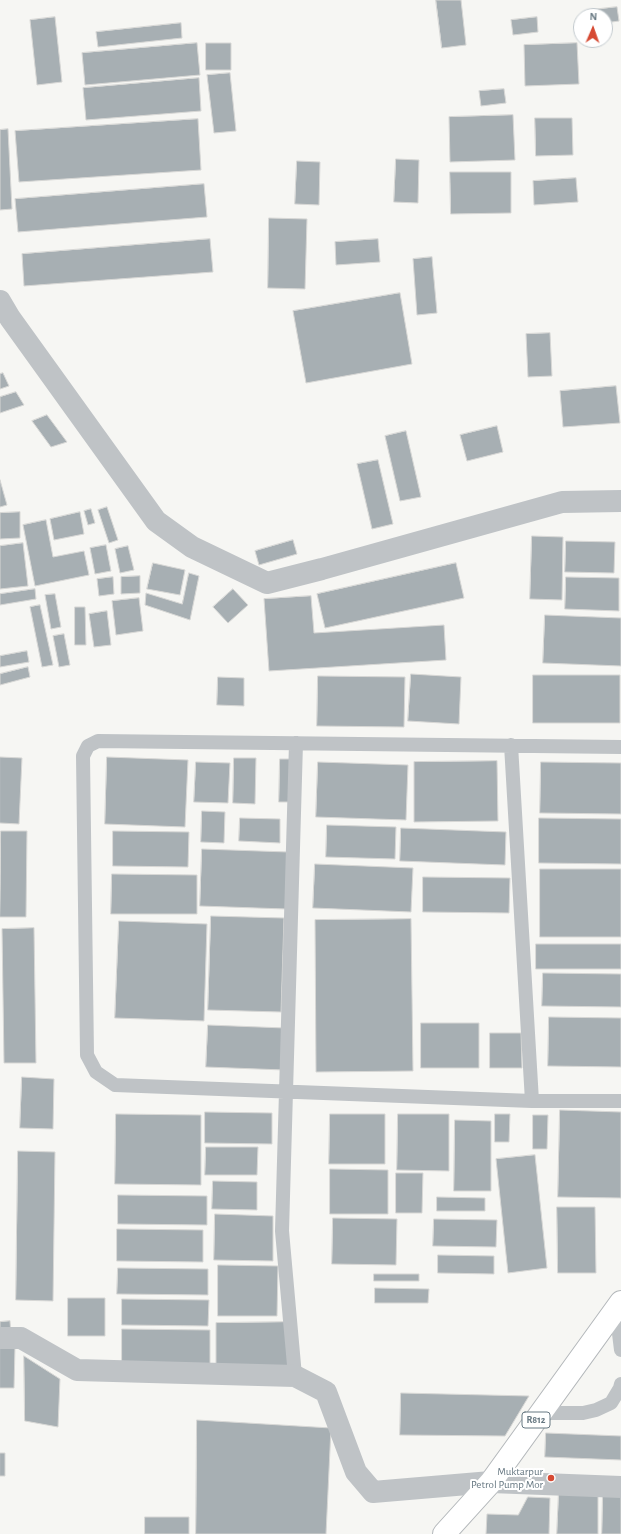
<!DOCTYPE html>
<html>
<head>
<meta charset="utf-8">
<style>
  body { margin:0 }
  #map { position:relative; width:621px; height:1534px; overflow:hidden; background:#f6f6f3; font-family:"Alegreya Sans",sans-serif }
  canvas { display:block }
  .north { position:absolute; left:573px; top:8px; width:40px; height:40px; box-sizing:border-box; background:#fff; border:1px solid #c2c9cd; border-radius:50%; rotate:2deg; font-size:11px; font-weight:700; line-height:16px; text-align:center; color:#677882 }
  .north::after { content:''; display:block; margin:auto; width:14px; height:18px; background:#d64a33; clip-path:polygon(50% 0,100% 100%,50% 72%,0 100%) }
</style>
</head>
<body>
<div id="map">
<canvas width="621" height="1534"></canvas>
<div class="north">N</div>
</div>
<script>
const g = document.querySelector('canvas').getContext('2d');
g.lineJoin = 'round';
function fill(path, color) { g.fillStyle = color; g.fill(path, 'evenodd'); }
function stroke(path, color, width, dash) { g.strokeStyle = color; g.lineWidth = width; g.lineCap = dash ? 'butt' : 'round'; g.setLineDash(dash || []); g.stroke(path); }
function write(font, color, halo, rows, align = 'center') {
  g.font = font + ' "Alegreya Sans",sans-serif'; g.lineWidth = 4; g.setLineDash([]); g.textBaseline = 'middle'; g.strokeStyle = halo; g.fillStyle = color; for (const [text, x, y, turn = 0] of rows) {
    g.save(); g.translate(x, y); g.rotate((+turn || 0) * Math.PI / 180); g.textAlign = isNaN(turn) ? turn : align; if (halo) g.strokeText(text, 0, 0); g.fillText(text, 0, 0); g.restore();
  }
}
const building = new Path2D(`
  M436 0H461L466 45 442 48Z
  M617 7 619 21 605 23V16H592L591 10Z
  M55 17 62 82 37 85 30 20Z
  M537 17 538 32 513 35 511 20Z
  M181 23 182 38 98 47 96 32Z
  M197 43 200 75 85 85 82 53Z
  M206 43H231V70H206Z
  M577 43 579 84 525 86 524 45Z
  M230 73 236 131 214 133 207 75Z
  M199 78 201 111 86 120 83 88Z
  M504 89 506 103 481 106 479 91Z
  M513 115 515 160 450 162 449 117Z
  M535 118H572L573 155 536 156Z
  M198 119 201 170 19 182 15 131Z
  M8 129 12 209 0 210V130Z
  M396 159 419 160 418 203 394 202Z
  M297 161 320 162 319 205 295 204Z
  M450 172H511V213L451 214Z
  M576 178 578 202 534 205 533 181Z
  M204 184 207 217 18 232 15 199Z
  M269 218 307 219 305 289 268 288Z
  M210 239 213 272 24 286 22 254Z
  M378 239 380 262 336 265 335 242Z
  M432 257 437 313 417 315 413 259Z
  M400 293 412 364 306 383 293 311Z
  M550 333 552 376 528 377 526 334Z
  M3 373 9 386 0 389V374Z
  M616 386 620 423 563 427 560 391Z
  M16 392 24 405 0 413V397Z
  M47 415 67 442 51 447 32 421Z
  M497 426 503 452 467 461 460 435Z
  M406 431 421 497 400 501 385 436Z
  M378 460 393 524 372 529 357 464Z
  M0 480 7 505 0 507Z
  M107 507 118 540 109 543 98 510Z
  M91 509 95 523 88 525 84 511Z
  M20 512V538L0 539V513Z
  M80 512 84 534 54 540 50 519Z
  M46 520 53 557 84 551 89 575 35 586 23 525Z
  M532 536 563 537 562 600 530 599Z
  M293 540 297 554 259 565 255 551Z
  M566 541 615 542 614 573 565 572Z
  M23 543 28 586 0 589V546Z
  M106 545 111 571 95 574 90 548Z
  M128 546 134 570 120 573 115 549Z
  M153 563 185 570 180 595 147 589Z
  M456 563 464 598 325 628 317 594Z
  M189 573 199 576 190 620 145 605 146 593 182 604Z
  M140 576V593L121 594V577Z
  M113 577 114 594 99 596 97 579Z
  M566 577 619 578V611L565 609Z
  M35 589 36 599 0 605V594Z
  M233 589 248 605 228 623 213 607Z
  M55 594 61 627 51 629 45 595Z
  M311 596 314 633 444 625 446 660 269 671 264 599Z
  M139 598 143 631 116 635 112 601Z
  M40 605 53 665 42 667 30 607Z
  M75 607H85L86 645H75Z
  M107 611 111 645 94 647 89 614Z
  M545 615 621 618V666L543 663Z
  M64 634 70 665 59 667 53 636Z
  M27 651 29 662 0 667V656Z
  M28 667 30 677 0 685V674Z
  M411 674 461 677 459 724 408 721Z
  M533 675H620V723H533Z
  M318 676 405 677 404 727 317 726Z
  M218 677 244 678V706L217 705Z
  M0 757 22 758 19 824 0 823Z
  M107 757 188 760 185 827 105 824Z
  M234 758H256L255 804 233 803Z
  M280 759H300L299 802H279Z
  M497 761 498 821 414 822V762Z
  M196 762 230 763 228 803 194 802Z
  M318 762 408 765 406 820 316 817Z
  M541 762 621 763V814L540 813Z
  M202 811 225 812 224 843 201 842Z
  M240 818 280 819V843L239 841Z
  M539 818 621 819V864L539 863Z
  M327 825 396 827 395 859 326 857Z
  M401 828 506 832 505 865 400 861Z
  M1 831H27L26 917H0Z
  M113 831 189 832 188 867 113 866Z
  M202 849 288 852 286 909 200 906Z
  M315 864 413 868 411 912 313 908Z
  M540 869H621V937H540Z
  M112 874 197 875V914H111Z
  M423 877 510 878 509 913 423 912Z
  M211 916 284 918 281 1012 208 1010Z
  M411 919 413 1071 316 1072 315 920Z
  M119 921 207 924 204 1021 115 1018Z
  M34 928 36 1063H4L2 929Z
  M536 944H621V969H536Z
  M543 973 621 974V1007L542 1006Z
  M549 1017 621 1018V1067L548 1066Z
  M421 1023H479V1068H421Z
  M208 1025 285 1028 284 1070 206 1067Z
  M490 1033H521L522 1068H490Z
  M22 1077 54 1079 53 1129 20 1128Z
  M560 1110 621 1112V1198L558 1197Z
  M205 1112 272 1113V1144L205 1143Z
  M116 1114 201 1115V1185L115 1184Z
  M330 1114H385V1164H329Z
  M398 1114H449V1171L397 1170Z
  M495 1114H510L509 1142H495Z
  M533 1115H548L547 1149H533Z
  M455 1120 491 1121V1191H454Z
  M206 1147H258L257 1175H205Z
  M18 1151 55 1152 53 1301 16 1300Z
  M535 1155 547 1268 508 1273 496 1159Z
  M330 1169 388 1170V1214H330Z
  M396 1173H423L422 1213H396Z
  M213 1181 257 1182V1210L212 1209Z
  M118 1195 207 1196V1225L118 1224Z
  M437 1197 485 1198V1211H437Z
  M557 1207H595L596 1273H558Z
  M215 1214 273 1216V1261L214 1260Z
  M333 1218 397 1219 396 1265 332 1264Z
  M434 1219 497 1220 496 1247 433 1246Z
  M117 1229 203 1230V1262L117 1261Z
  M438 1255 494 1256V1274L438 1273Z
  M218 1265 278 1266 277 1316H218Z
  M118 1268 208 1269V1295L117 1294Z
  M374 1274H419V1281H374Z
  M375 1288 429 1289 428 1303H375Z
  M68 1298H105V1336H68Z
  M122 1299 209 1300 208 1326 122 1325Z
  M10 1321 11 1336 0 1337V1322Z
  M287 1322 290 1371 216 1372V1323Z
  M122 1329 210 1330V1373L122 1371Z
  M0 1347H15L14 1388H0Z
  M24 1356 60 1379 58 1427 25 1421Z
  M401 1393 529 1396 505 1436 400 1435Z
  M197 1420 331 1428 326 1534H196Z
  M546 1433 621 1436V1460L545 1457Z
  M0 1453H5V1476H0Z
  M559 1490 598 1492V1534H557Z
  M603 1492 621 1493V1534H602Z
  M528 1497 550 1498 549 1534H486L487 1514 518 1515Z
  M145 1517H189V1534H145Z`);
const service = new Path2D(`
  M511 745 532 1101
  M621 747 98 741 88 746 83 756 87 1055 96 1072 115 1085 532 1101H621
  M616 1309 621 1350
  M295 1376 282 1231 296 743
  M541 1413H583L596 1410 611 1403 620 1388 621 1384`);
const minor = new Path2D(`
  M0 301 10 318 156 521 192 547 267 583 322 569 562 502 621 501`);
const tertiary = new Path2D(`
  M0 1338H21L77 1370 295 1376 326 1392 356 1472 373 1492 491 1482 621 1487`);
const primary = new Path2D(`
  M444 1534 491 1482 621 1302`);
const markers = [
  [551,1478,4,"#d64a33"]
];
const shields = [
  [536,1420,28]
];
const shieldNames = [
  ["R812",536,1420]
];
const poiNames = [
  ["Muktarpur",543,1472],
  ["Petrol Pump Mor",543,1485]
];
fill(building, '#a7afb3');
stroke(building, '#d7d7d5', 1);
stroke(primary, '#b3b7ba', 24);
stroke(service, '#bfc3c6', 14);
stroke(minor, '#bfc3c6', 22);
stroke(tertiary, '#bfc3c6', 22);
stroke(primary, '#fff', 22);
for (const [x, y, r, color] of markers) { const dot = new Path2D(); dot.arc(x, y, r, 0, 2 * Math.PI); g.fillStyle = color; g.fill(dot); stroke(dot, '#fff', 1.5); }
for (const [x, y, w] of shields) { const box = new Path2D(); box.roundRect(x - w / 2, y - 8, w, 16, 3); g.fillStyle = '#fff'; g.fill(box); stroke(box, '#677882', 1); }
write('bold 10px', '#677882', null, shieldNames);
write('11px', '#677882', '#fff', poiNames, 'right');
</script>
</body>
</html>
